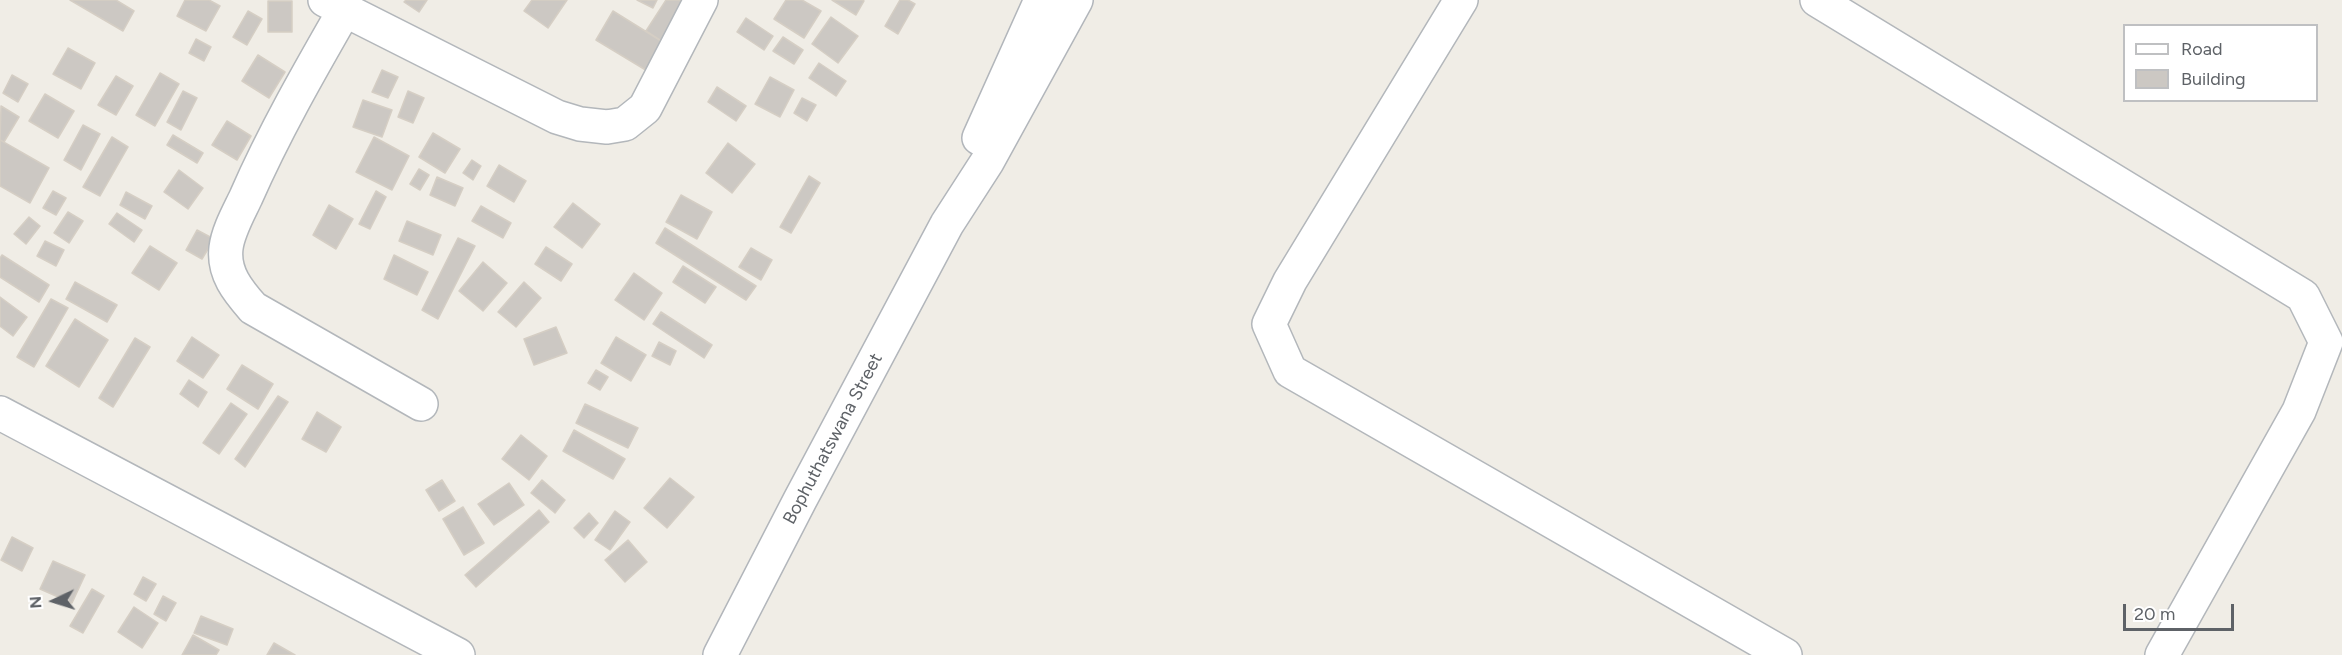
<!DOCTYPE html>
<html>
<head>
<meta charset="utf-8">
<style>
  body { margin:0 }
  #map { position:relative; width:2342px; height:655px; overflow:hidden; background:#f0ede6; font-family:Figtree,sans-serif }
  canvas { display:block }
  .legend { position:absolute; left:2123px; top:24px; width:195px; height:78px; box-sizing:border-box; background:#fff; border:2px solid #bfc0c2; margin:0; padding:8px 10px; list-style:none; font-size:18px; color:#5e6267 }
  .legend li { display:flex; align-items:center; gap:12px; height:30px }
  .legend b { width:30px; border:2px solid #bfc0c2 }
  .north { position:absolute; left:24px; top:571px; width:60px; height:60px; -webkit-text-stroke:4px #fff; paint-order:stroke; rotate:266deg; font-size:16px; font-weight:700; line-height:24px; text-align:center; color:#5e6267 }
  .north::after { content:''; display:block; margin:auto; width:21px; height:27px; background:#5e6267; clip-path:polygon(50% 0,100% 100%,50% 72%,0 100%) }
  .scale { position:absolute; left:2123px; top:604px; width:111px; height:27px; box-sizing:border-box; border:3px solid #5e6267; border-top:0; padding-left:8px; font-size:18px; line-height:21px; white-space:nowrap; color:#5e6267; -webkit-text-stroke:4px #fff; paint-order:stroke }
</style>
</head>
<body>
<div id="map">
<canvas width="2342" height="655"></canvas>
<ul class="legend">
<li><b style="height:8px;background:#fff"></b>Road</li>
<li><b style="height:16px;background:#ccc8c3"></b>Building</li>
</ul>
<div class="north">N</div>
<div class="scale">20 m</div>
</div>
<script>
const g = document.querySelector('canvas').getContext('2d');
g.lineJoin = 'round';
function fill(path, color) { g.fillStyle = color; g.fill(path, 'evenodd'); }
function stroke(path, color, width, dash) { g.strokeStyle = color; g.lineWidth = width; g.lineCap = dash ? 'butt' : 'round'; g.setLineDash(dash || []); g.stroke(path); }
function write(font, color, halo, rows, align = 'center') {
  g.font = font + ' Figtree,sans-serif'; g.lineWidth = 5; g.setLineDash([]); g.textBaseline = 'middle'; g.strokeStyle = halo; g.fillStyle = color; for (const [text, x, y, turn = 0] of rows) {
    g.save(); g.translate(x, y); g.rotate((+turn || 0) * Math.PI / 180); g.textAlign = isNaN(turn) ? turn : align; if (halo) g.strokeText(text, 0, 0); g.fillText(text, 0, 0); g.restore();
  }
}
const building = new Path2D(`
  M70 0H116L134 11 123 31Z
  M185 0H209L220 6 206 31 177 16Z
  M406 0H427L419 12 404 2Z
  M532 0H567L548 28 524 11Z
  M637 0H657L653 8Z
  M666 0H682L691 5 666 44 646 31Z
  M786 0H802L821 11 804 38 774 19Z
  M832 0H862L864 1 856 15Z
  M900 0H908L915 4 898 34 885 26Z
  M268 1H292V32H268Z
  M248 11 262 19 247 45 233 37Z
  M613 11 666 44 649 72 596 40Z
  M831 17 858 36 838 63 812 44Z
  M746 18 773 36 764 50 737 32Z
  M783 37 803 50 794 64 773 51Z
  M196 39 211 47 204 61 189 53Z
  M68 48 95 63 81 89 53 74Z
  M258 55 285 72 269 98 242 81Z
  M819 63 846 81 836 96 809 78Z
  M382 70 398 77 388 98 372 92Z
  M160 73 179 84 155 126 136 115Z
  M12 75 28 84 18 102 3 93Z
  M116 76 133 86 116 115 98 105Z
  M770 77 794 90 780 117 755 104Z
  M717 87 746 106 736 121 708 102Z
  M183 91 197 98 181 130 167 122Z
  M408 91 424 98 413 123 398 117Z
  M45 94 74 111 58 138 29 121Z
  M802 98 816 105 807 121 794 113Z
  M363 100 392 110 382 137 353 127Z
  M1 106 19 117 4 142 0 140Z
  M227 121 251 136 237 160 212 145Z
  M83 125 100 134 81 170 64 160Z
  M433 133 460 149 445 173 419 157Z
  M173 135 203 153 197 163 167 145Z
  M112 137 128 147 100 196 83 187Z
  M374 137 409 156 392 190 356 172Z
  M0 140 49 168 30 203 0 186Z
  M728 143 755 164 732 193 706 173Z
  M472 160 481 166 473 180 463 173Z
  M499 165 526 181 514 202 487 186Z
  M419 169 429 175 420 190 410 184Z
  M179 170 203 188 188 209 164 192Z
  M809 176 820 183 791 233 780 227Z
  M437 177 463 188 455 206 430 195Z
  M53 191 66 198 56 215 43 208Z
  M376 191 386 197 370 229 359 224Z
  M126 192 152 206 145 219 120 205Z
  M681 195 712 212 697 239 666 222Z
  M573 203 600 224 582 248 554 227Z
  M329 205 353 219 336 249 313 235Z
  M481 206 511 223 503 238 472 221Z
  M68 212 83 221 69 243 54 233Z
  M117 213 142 230 134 242 109 224Z
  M29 217 40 226 26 244 14 234Z
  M407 221 441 235 433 255 399 241Z
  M665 228 756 286 746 300 656 243Z
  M197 230 214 239 202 259 186 250Z
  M458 238 475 246 438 319 422 310Z
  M45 241 64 250 56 266 37 256Z
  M150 246 177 263 159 290 132 273Z
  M546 247 572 264 561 281 535 264Z
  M751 248 772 260 761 280 739 267Z
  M2 255 49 285 39 302 0 277V258Z
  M394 255 428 272 417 295 384 279Z
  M483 262 507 283 483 311 459 291Z
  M683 266 716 287 705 303 673 282Z
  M634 273 662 293 644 320 615 300Z
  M75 282 117 305 107 322 66 299Z
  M524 282 541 298 516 327 498 312Z
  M0 297 27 317 13 336 0 326Z
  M51 299 68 308 34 367 17 357Z
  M661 312 712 345 704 358 653 324Z
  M75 319 108 340 79 387 46 366Z
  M556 327 567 353 534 365 524 339Z
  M192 337 219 355 203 378 177 361Z
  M616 337 646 355 631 381 601 363Z
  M135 338 150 347 113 407 99 398Z
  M659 342 676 351 670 365 652 356Z
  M242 365 273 384 258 409 227 389Z
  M596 370 608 377 600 390 588 383Z
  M189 380 207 392 198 407 180 394Z
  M278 396 288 402 245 467 235 459Z
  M231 403 247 414 219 454 203 443Z
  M585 404 638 428 628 448 576 423Z
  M317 412 341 427 326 452 302 439Z
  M574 430 625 459 613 479 563 451Z
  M521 435 547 456 529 480 502 459Z
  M670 478 694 497 667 528 644 508Z
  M442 480 455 501 439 511 426 490Z
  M542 480 565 500 555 513 531 493Z
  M509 483 524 505 494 525 478 504Z
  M463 507 484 543 464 555 443 519Z
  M539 510 549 522 476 587 465 575Z
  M615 511 630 522 610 550 595 540Z
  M589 513 598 523 584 538 574 528Z
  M12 537 33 548 22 571 1 560Z
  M628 540 647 562 625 582 605 560Z
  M53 561 85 575 72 603 40 589Z
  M143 577 156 584 146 601 134 594Z
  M92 589 104 596 83 633 70 626Z
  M163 596 176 603 166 621 154 614Z
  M134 607 158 623 142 648 118 632Z
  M201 616 233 629 227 645 194 633Z
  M193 635 219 650 216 655H182Z
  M274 643 295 655H267Z`);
const street = new Path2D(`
  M325 0 557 117 580 124 607 127 625 124 645 108 701 0
  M1461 0 1290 281 1269 324 1290 371 1785 655
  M1817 0 2303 296 2326 342 2299 411 2162 655
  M344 11C309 72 274 133 246 197 239 212 228 231 226 248 223 273 238 291 253 308L421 404
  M0 413 458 655`);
const secondary = new Path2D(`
  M979 138 1041 0
  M720 655 800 500 947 224 987 162 1076 0`);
const streetNames = [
  ["Bophuthatswana Street",833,439,-62]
];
fill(building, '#ccc8c3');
stroke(building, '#d5cec4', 1.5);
stroke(street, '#b3b7bb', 36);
stroke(secondary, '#b2b6bb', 36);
stroke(street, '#fff', 33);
stroke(secondary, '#fff', 33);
write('18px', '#5e6267', '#fff', streetNames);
</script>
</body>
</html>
